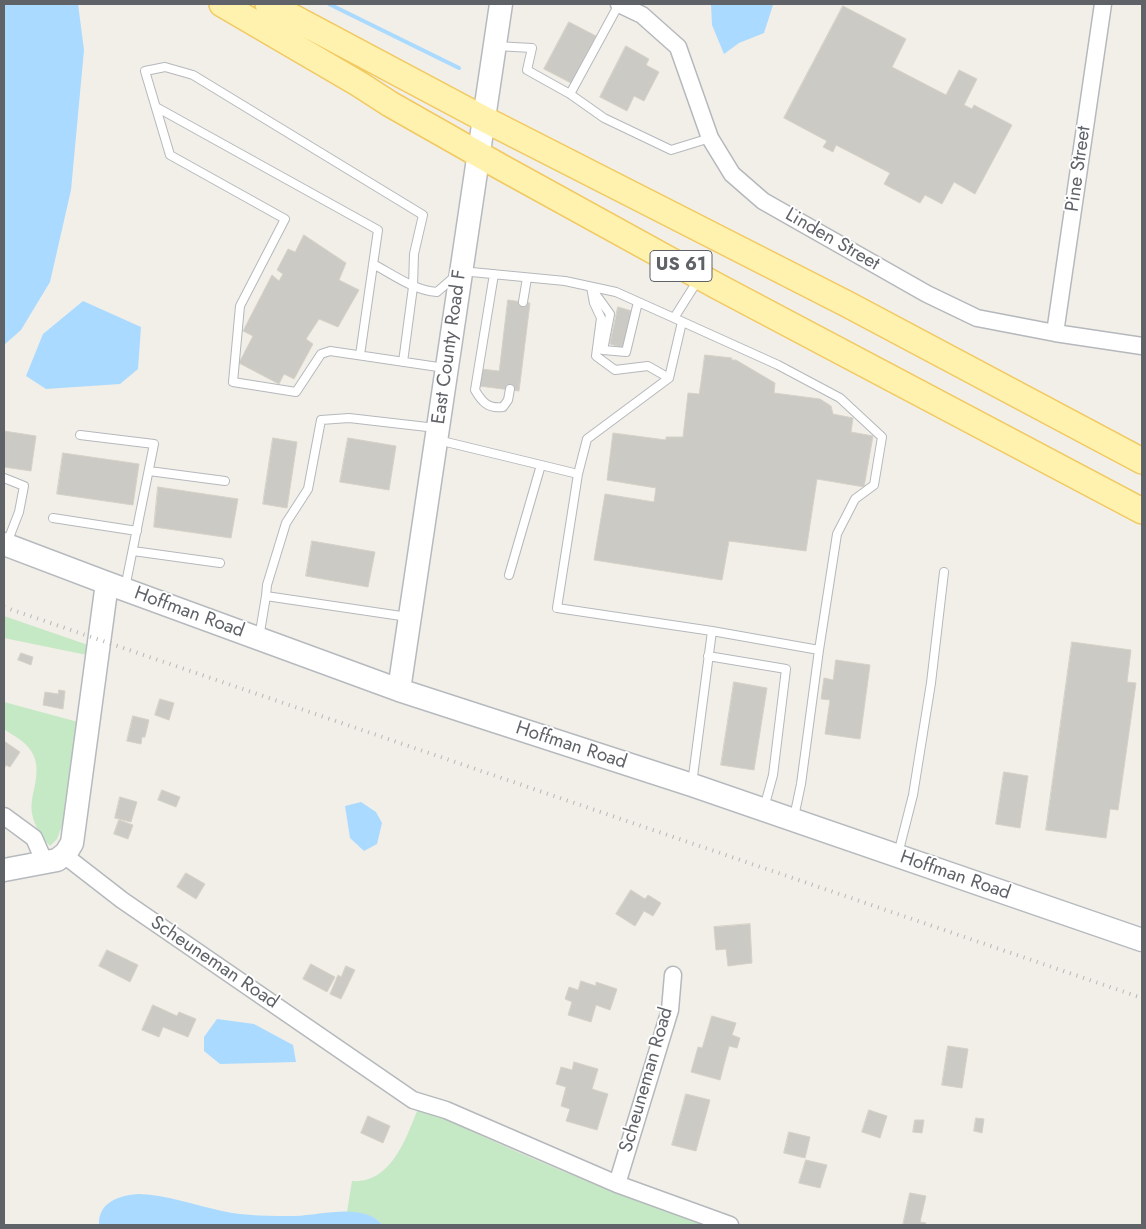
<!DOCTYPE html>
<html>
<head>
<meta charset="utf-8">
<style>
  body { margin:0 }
  #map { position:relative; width:1146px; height:1229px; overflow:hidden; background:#f1efe8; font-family:Jost,sans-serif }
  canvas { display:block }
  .frame { position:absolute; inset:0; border:5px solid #5f6368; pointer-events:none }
</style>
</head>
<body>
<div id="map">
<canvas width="1146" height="1229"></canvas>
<div class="frame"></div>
</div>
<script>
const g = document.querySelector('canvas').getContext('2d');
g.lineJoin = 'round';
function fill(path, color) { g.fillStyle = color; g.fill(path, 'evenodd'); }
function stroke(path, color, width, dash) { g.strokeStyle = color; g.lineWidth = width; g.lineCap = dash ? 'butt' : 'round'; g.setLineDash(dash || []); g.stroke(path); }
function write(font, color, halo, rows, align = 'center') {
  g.font = font + ' Jost,sans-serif'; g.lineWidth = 4; g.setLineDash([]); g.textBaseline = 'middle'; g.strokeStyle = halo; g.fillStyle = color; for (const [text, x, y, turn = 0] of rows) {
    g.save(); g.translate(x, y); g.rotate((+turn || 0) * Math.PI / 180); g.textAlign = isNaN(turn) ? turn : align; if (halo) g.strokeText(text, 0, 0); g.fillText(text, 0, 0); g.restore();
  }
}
const green = new Path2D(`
  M4 616 88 645 87 655 4 638Z
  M4 702 78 722 64 820 57 839 50 846C39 835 29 817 32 800 35 783 42 764 29 748 23 740 12 735 4 729Z
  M419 1106C512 1152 607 1191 704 1225H383C374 1215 361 1212 347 1212L352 1181C392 1184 407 1136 419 1106Z`);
const water = new Path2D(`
  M4 4H78L84 50 71 190 50 282 21 330 4 345Z
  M711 4H773V5L764 33 739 43 724 54 712 25Z
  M83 301 141 327 138 369 120 384 46 389 26 376 43 334Z
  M361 802 376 812 382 823 377 844 364 851 350 838 345 806Z
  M217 1019 254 1024 293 1045 296 1062 220 1064 204 1051V1037Z
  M139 1194C168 1195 194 1205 222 1211 245 1216 271 1216 295 1216 322 1215 363 1202 383 1225H99C98 1202 120 1195 139 1194Z`);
const stream = new Path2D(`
  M329 4 459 68`);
const building = new Path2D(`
  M843 6 906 39 892 67 946 95 959 70 977 79 964 105 972 109 974 105 1012 125 975 194 954 182 942 204 925 195 920 203 884 184 890 173 836 145 833 152 823 147 827 141 784 118Z
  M569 22 596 36 571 83 544 69Z
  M626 46 649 59 646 65 659 72 644 101 634 96 627 111 600 97Z
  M304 235 346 263 339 280 359 290 338 327 319 319 306 339 313 344 294 379 284 374 279 384 239 363 253 336 243 331 272 275 279 281 283 274 277 270 288 249 295 252Z
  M508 300 530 303 519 391 479 386 481 369 499 371Z
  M618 307 632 311 624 348 610 344Z
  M705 355 732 358 731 360H736L775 383 774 393 820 399 831 406 833 414 853 418 851 432 873 436 864 487 817 479 806 551 729 541 722 580 594 560 605 494 654 502 656 488 607 480 613 433 666 440V437H683L688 393 699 394Z
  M4 431 36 436 31 471 4 467Z
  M273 438 297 442 287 508 263 504Z
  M348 438 396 446 389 490 340 482Z
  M63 453 139 464 133 505 57 494Z
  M158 487 238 499 231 538 154 527Z
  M312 541 375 552 368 587 306 576Z
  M1072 642 1131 650 1127 682 1136 683 1118 810 1110 809 1106 838 1046 830Z
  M21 653 33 657 31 665 18 660Z
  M836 660 870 665 860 739 825 734 830 700 821 699 824 678 833 680Z
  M734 682 767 688 754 770 721 765Z
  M59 690 65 691 63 709 43 705 45 692 58 694Z
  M160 699 174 703 169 720 155 715Z
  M133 716 149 720 145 737H142L141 744 127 741Z
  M4 741 20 752 10 767 6 765 4 769Z
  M1004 772 1028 776 1020 828 996 824Z
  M162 790 180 797 176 807 158 800Z
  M120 797 137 802 131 822 115 818Z
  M119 820 133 825 128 839 114 834Z
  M186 873 205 884 196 899 177 887Z
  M631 890 645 899 648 895 661 903 653 916 644 911 635 926 616 914Z
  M750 924 752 963 728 966 726 949 716 950 714 927Z
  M107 950 138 965 130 982 99 966Z
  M311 964 335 977 327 992 303 979Z
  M346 966 355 970 341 999 330 994 338 975 341 977Z
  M581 981 596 986V982L617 989 610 1010 596 1005 591 1022 568 1015 572 1002 565 999 569 987 578 990Z
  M153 1005 177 1016 179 1012 196 1019 188 1037 163 1027 159 1037 142 1030Z
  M712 1016 736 1023 732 1035 740 1038 737 1048 729 1046 720 1080 691 1072 698 1047 702 1048Z
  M948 1046 968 1049 962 1088 942 1085Z
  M574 1062 598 1069 592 1089 608 1094 597 1130 566 1121 570 1109 561 1106 566 1087 556 1084 561 1067 572 1070Z
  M686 1094 710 1100 696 1151 672 1145Z
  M869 1110 887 1116 880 1138 862 1132Z
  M368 1116 390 1126 383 1143 361 1133Z
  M976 1118 984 1119 982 1133 974 1131Z
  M915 1120H924L922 1133 913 1132Z
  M789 1132 810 1137 805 1158 784 1153Z
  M806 1160 827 1165 820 1188 799 1183Z
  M910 1193 926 1196 920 1222 926 1223 925 1225H903Z`);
const lane = new Path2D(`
  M496 46 532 48 527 70 570 94 604 118 671 150 710 138
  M570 94 619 4
  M156 107 378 230 360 355
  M373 264C394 275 413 290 437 292L461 271 565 281 616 292 674 318 698 280
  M494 274 475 390C482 402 488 409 503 407L508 400 510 389
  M591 287 594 303 601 318 596 356 615 370 648 366 669 378
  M592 289 610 314 603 350 626 352 638 302
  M523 302 527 278
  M674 318 778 365 840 398 882 437 874 485 855 499 837 534 819 650
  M403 362 413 287 414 254 423 215 193 75 165 67 145 71 170 155 285 219 240 306 233 382 296 392 321 354 330 351 445 368
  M80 435 154 444 125 588
  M438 440 578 474 557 608 712 631 692 784
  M149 471 225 481
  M578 474 587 439 669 378 682 322
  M4 478 24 486 19 512 7 543
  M53 518 137 531
  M133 551 220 563
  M509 575 541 465
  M266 596 267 585 286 523 308 489 321 420 349 418 436 428
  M712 631 819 650 801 784 794 817
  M259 638 266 596 408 617
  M708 656 786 669 773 775 764 808
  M898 854 913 795 931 683 944 572`);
const street = new Path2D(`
  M619 4 642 15 678 47 710 138 732 174 763 201 927 294 977 318 1055 333 1142 346
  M1055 333 1103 4
  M4 816 34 838 45 863
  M64 855 122 900 413 1100 446 1110 617 1184 730 1225
  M617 1184 670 1010 673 975`);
const secondary = new Path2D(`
  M4 544 107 583 399 690 692 785 1142 940
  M399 690 501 4
  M4 870 57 860 66 853 72 843 107 583`);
const primary = new Path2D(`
  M222 4 359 84 390 104 501 167 717 286 1142 511
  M268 4 484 119 847 304 1142 461`);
const rail = new Path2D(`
  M4 607 1142 998`);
const shields = [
  [681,266,62]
];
const shieldNames = [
  ["US 61",681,266]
];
const streetNames = [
  ["Pine Street",1079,169,-82],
  ["Linden Street",832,240,30],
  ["East County Road F",450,347,-82],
  ["Hoffman Road",189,613,20],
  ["Hoffman Road",571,746,18],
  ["Hoffman Road",955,876,19],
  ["Scheuneman Road",214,963,34],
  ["Scheuneman Road",647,1080,-74]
];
fill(green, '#c5e8c5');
fill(water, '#aadaff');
stroke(stream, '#aadaff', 4);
fill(building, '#cccac5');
stroke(building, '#d6d1c6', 1);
stroke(lane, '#b5b8bc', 10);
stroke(street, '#b5b8bc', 19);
stroke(secondary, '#b6babf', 25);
stroke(primary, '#f2c960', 28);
stroke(lane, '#fff', 8);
stroke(street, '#fff', 16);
stroke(secondary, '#fff', 22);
stroke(primary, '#fff2af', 25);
stroke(rail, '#b6b7b8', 4, [1, 6]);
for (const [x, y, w] of shields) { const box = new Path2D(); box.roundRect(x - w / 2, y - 15.5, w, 31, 4); g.fillStyle = '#fff'; g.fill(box); stroke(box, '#5f6368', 1); }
write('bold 18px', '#5f6368', null, shieldNames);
write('19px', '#5f6368', '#fff', streetNames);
</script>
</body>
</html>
